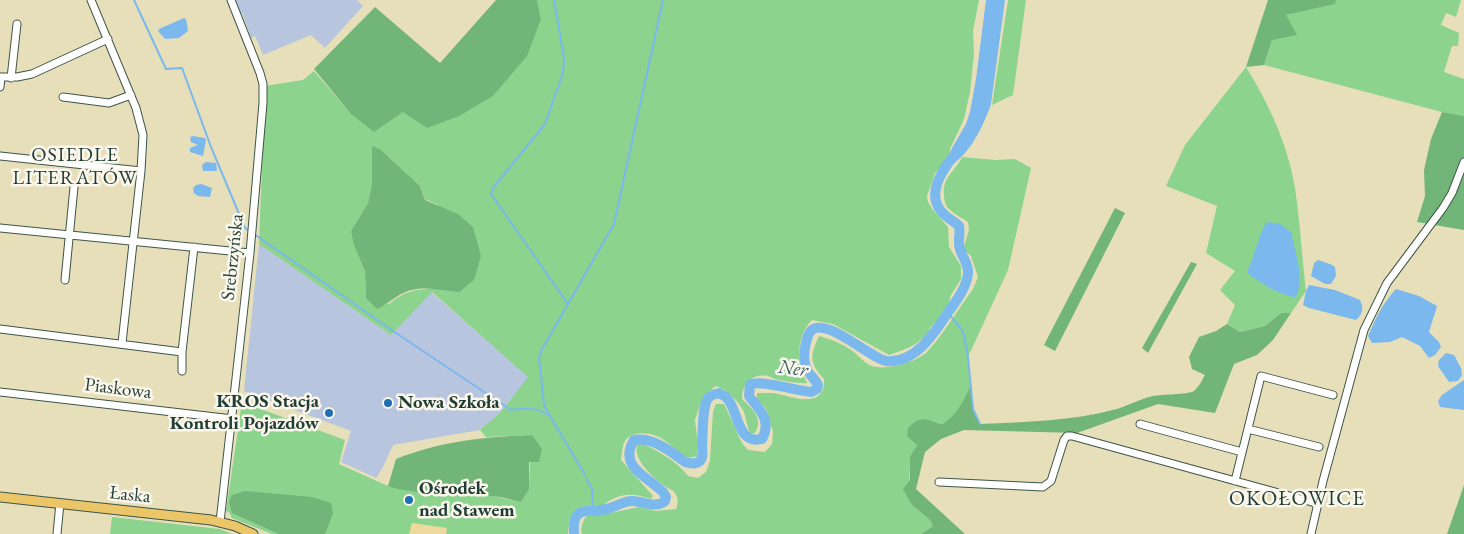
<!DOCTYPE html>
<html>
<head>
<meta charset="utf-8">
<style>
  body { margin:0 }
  canvas { display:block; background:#e6dfba }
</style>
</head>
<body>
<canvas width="1464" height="534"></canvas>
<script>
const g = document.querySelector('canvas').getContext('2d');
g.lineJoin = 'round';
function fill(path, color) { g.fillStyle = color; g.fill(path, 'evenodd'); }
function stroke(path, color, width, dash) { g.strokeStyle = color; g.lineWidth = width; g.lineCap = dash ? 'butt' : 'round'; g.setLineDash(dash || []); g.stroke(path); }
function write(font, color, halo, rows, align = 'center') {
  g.font = font + ' "EB Garamond",serif'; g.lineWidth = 5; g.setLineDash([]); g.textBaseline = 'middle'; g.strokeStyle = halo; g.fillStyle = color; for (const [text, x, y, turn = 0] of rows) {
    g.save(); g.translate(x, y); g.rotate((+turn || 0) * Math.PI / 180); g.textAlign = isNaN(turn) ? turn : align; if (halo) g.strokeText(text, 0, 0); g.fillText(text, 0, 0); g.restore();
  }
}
const industrial = new Path2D(`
  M235 0H357L363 6 325 48 311 35 263 55 255 36 251 38 242 13H240Z
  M259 244 391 335 431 292 529 377 502 411 480 430 393 445 382 469 376 478 341 462 351 431 244 391Z`);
const green = new Path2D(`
  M537 0H979L973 31 974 54 970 92 964 119 950 149 951 157 935 173 927 196 928 202 933 210 948 227 949 247 961 266V279L951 295 947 310 930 328 927 335 917 343 908 348 889 355 833 324 812 320C800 331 797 354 800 369 802 374 805 378 807 383 802 384 785 381 779 380 775 380 772 377 768 376 752 373 742 384 742 399 752 409 764 418 755 433L751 434C746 427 747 418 743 410 738 401 726 388 715 386L701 402 695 420 697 437V456C693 457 690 458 686 457 678 454 671 445 664 440 654 433 634 429 625 441 622 446 622 454 621 460L653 496 651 499C631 492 618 493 602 506 578 504 569 509 568 534H272L232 518 229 512 226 511 242 402 345 440 339 464 388 486 444 494 493 496 521 502 529 488 531 435 486 437 480 430 502 411 528 377 432 292 391 335 259 244 265 86 303 80 314 71 351 114 541 19ZM372 147 380 149 420 186 425 199 438 205 435 289C414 289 405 291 389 304L366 298 365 271 351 231 368 203 372 183Z
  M1008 0H1026L1013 95 992 105Z
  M1336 0H1461L1456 17 1446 13 1441 25 1459 33 1458 46H1452L1444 72 1464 79V116L1442 112 1264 65 1272 40 1286 15 1334 4Z
  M1246 67C1269 104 1288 145 1295 188 1300 222 1302 257 1306 291L1291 313H1281L1265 326 1240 332 1227 324 1235 305 1220 290 1235 271 1206 253 1217 206 1166 186 1185 145Z
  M962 157 995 160 1015 159 1031 168 1008 270 968 357 971 384 963 404 952 417 943 424 934 422 907 436 917 444C906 465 910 482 912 505L930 520 933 526 921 534H582L581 529 584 519 587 516 595 514H606L639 507 656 511 676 509C678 503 679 499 675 493 673 490 669 489 665 486 654 479 633 460 637 445L642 443C659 452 677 461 688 476L698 478 706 472 710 461 713 411 716 404H724L742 443 748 450 765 452 772 444 773 432 766 409 757 399V393C762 393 767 393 773 393 790 396 826 411 824 379 809 363 810 355 819 336 831 339 843 344 854 352 860 357 864 363 872 366 886 371 916 362 927 352 943 335 959 308 973 289L978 277 971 256 963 249 969 230 968 222C962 218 954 214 949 209 945 206 944 199 944 194 942 177 956 171 962 157Z
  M112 517 220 529 232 534H110Z`);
const forest = new Path2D(`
  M496 0H537L541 19 527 56 493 96 459 116 427 128 403 112 374 132 351 114 314 69 375 7 440 63Z
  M1268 0H1336L1335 4 1286 15 1297 35 1272 40 1264 65 1246 67Z
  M1442 112 1464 116V230L1417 222 1425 196 1424 170 1431 139Z
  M372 146 380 149 420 186 425 200 458 214 473 227 481 256 474 280 459 292C441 290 418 284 401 294 392 299 386 305 377 309L366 298 365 271 354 245 351 231 368 203 372 183Z
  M1115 208 1125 213 1055 351 1044 345Z
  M1191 262 1197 264 1148 353 1142 348Z
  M1281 313H1291L1273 340 1257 355 1234 364 1215 413 1158 404 1077 433 964 430 941 439 925 452 916 489 965 534H921L933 526 930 520 912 505 903 489 910 480V457L917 445 907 436 908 428C923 413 926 421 943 424 958 413 964 401 971 384L973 409 980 424C1026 422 1072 421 1117 409 1129 405 1140 399 1153 396 1162 394 1187 395 1194 391 1199 387 1202 380 1205 375L1192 369 1189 357 1199 337 1216 331 1227 324 1240 332 1265 326Z
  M532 435 542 449 539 462H529V489L521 502C511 500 501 496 490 496 460 493 416 496 388 486L396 459C441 441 484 437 532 435Z
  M1464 485V534H1447Z
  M245 491 312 497 331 503 333 513 325 534H279L232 513 229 502 232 495Z`);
const sand = new Path2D(`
  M412 523 447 528 446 534H409Z`);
const water = new Path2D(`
  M986 0H1005L991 104C986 119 975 143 964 154 958 161 949 167 942 173L952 148 966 124 970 112 976 79Z
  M184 18 186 19 188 31 179 38 165 39 158 31 159 29Z
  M192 136 205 138 206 140 203 156 190 152V148L198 145 191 142 190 138Z
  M206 162 216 163 217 171H203L202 165Z
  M196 185 201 184 212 188 210 197 198 196 194 193 193 188Z
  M1267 222 1280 224 1291 232C1295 252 1305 278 1296 297 1283 297 1256 281 1247 272 1254 259 1260 230 1267 222Z
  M1318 260 1330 264 1335 267 1336 276 1331 284H1325L1311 276 1314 263Z
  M1309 285 1335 290 1360 300C1364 308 1363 314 1356 320L1309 308 1303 305 1306 291Z
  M1396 289 1419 296 1437 306 1429 332 1439 342 1441 347 1435 355 1429 358 1420 346 1402 337 1390 342 1372 343 1368 336C1376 318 1382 304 1396 289Z
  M1446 353 1454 355 1461 368 1462 375 1458 381 1449 382 1438 366 1439 360Z
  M1464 380V410L1440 407 1438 401 1442 395Z`);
const stream = new Path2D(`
  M134 0 166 69 182 68 211 147 245 228 250 231
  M554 0 564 58 563 73 545 124 493 188 491 194 568 304
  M254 234 393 331 511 410C526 408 537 407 550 416L585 475
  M948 313 963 331 968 357 973 409 980 424
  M550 416 544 405 539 358 541 351 614 224 663 0
  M586 478 592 489 593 509`);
const river = new Path2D(`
  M574 534C571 501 592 515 610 508 618 506 623 501 632 501 643 501 656 509 665 501L666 497 663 492C646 476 618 466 634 440 652 436 671 452 685 462 691 464 700 465 702 457 703 454 702 449 702 445 703 434 702 407 708 398 711 395 715 394 719 393 720 394 725 396 726 397 739 409 736 445 762 439 772 421 760 410 749 396L750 385C759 379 797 391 811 392L817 389 818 385C815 379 812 377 809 373 801 362 804 348 808 336 818 308 870 359 886 361 916 364 935 332 949 311 957 300 966 288 968 274 969 264 962 257 960 249 957 241 961 234 959 226 954 221 945 217 941 211 927 194 941 173 951 159`);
const minor = new Path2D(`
  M91 0 136 108 143 135 141 171 122 343
  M0 77H17L32 74 108 39
  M11 78 17 24
  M0 87 1 77
  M63 97 109 103 131 95
  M0 156 141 171
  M0 228 250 253
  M65 280 74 187
  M0 329 182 352
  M182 371V352L194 247
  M0 392 233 419
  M1140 424 1242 452
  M1248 429 1319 447
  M1235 481 1261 376 1333 395
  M939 482 1043 487 1051 481 1064 440 1067 436H1072L1319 504
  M220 522 250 253 263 103V84L260 73 231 0
  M57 534 60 503
  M1311 534 1323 481 1364 330 1387 283 1443 208 1452 193 1464 162`);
const major = new Path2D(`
  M0 497 211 520 235 526 253 534`);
const markers = [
  [388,403,5,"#1f6fb2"],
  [329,413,5,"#1f6fb2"],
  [409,500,5,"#1f6fb2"]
];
const streetNames = [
  ["Srebrzyńska",233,257,-84],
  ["Piaskowa",118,389,7],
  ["Łaska",130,495,6]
];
const poiNames = [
  ["KROS Stacja",319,402,"right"],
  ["Kontroli Pojazdów",319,424,"right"],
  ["Nowa Szkoła",398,403],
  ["Ośrodek",419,489],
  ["nad Stawem",419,511]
];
const neighbourhoodNames = [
  ["OSIEDLE",75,156],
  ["LITERATÓW",75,179]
];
const waterNames = [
  ["Ner",793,369,7]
];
const quarterNames = [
  ["OKOŁOWICE",1297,499]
];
fill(industrial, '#b7c5de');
fill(green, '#8cd38e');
fill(forest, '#71b579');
fill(sand, '#eeda9e');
fill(water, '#7ab8ed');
stroke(stream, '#7ab8ed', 2);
stroke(river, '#7ab8ed', 10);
stroke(minor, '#3d5548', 9);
stroke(major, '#3d5548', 11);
stroke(minor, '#fff', 7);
stroke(major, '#ebc669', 9);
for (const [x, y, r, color] of markers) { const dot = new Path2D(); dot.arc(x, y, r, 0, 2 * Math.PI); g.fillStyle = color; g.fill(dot); stroke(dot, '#fbf7ec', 2); }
write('19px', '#1f3d34', '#fbf7ec', streetNames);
write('bold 19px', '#1f3d34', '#fbf7ec', poiNames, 'left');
g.letterSpacing = '1px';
write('20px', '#1f3d34', '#fbf7ec', neighbourhoodNames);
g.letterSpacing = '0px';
write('italic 20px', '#365c62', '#fbf7ec', waterNames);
g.letterSpacing = '1px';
write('21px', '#1f3d34', '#fbf7ec', quarterNames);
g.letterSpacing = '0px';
</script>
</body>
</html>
